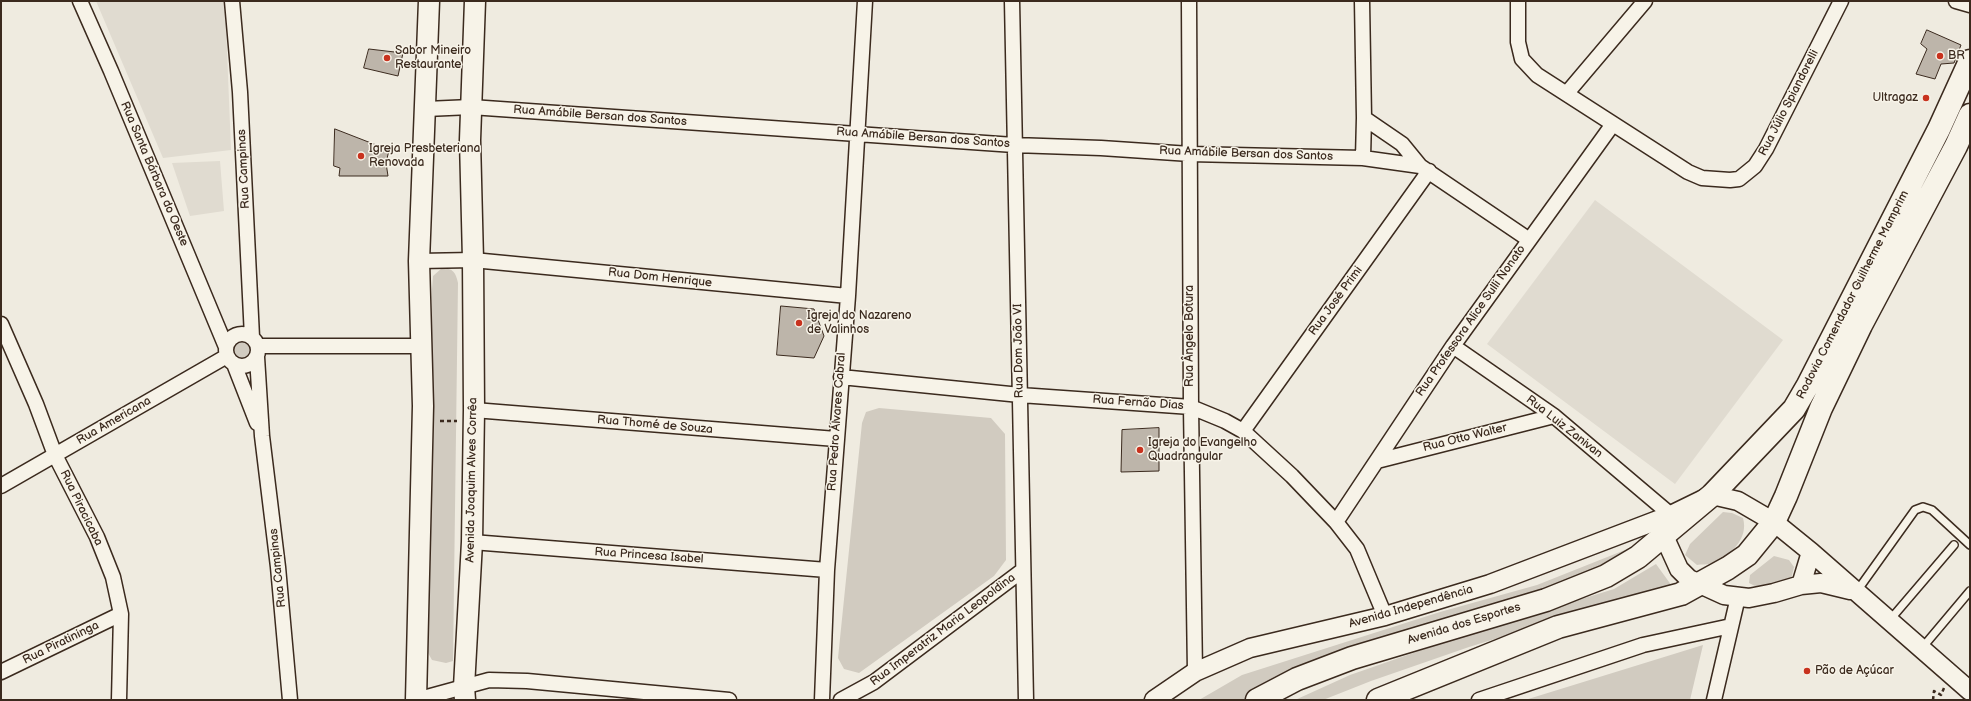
<!DOCTYPE html>
<html>
<head>
<meta charset="utf-8">
<style>
  body { margin:0 }
  #map { position:relative; width:1971px; height:701px; overflow:hidden; background:#efebe0; font-family:"Balsamiq Sans",sans-serif }
  canvas { display:block }
  .frame { position:absolute; inset:0; border:2px solid #3b2a1e; pointer-events:none }
</style>
</head>
<body>
<div id="map">
<canvas width="1971" height="701"></canvas>
<div class="frame"></div>
</div>
<script>
const g = document.querySelector('canvas').getContext('2d');
g.lineJoin = 'round';
function fill(path, color) { g.fillStyle = color; g.fill(path, 'evenodd'); }
function stroke(path, color, width, dash) { g.strokeStyle = color; g.lineWidth = width; g.lineCap = dash ? 'butt' : 'round'; g.setLineDash(dash || []); g.stroke(path); }
function write(font, color, halo, rows, align = 'center') {
  g.font = font + ' "Balsamiq Sans",sans-serif'; g.lineWidth = 3; g.setLineDash([]); g.textBaseline = 'middle'; g.strokeStyle = halo; g.fillStyle = color; for (const [text, x, y, turn = 0] of rows) {
    g.save(); g.translate(x, y); g.rotate((+turn || 0) * Math.PI / 180); g.textAlign = isNaN(turn) ? turn : align; if (halo) g.strokeText(text, 0, 0); g.fillText(text, 0, 0); g.restore();
  }
}
const built = new Path2D(`
  M96 1H225L231 150 163 158Z
  M220 161 224 211 190 216 172 163Z
  M1595 200 1783 340 1675 484 1487 344Z`);
const green = new Path2D(`
  M442 268C453 268 456 273 458 283L453 661 446 663 432 660 428 653 432 289 433 276Z
  M232 350a9 9 0 1 1 18 0a9 9 0 1 1-18 0Z
  M879 408 991 418 1005 434 1006 560 994 576 859 673 844 669 838 658 862 423 866 412Z
  M1723 512 1732 513 1743 518C1749 539 1730 556 1712 563 1708 565 1701 564 1697 565L1685 555 1690 544Z
  M1640 544 1605 570 1298 669 1243 700H1199L1242 675 1440 612 1537 585Z
  M1774 556 1789 560 1794 567 1791 579 1757 587 1749 583 1750 575Z
  M1656 564 1677 593 1559 619 1469 647 1371 681 1323 700H1295L1350 675 1462 636 1614 589Z
  M1703 645 1690 700H1525Z`);
const building = new Path2D(`
  M1927 30 1961 45 1954 63 1941 64 1935 79 1916 74 1927 49 1921 44Z
  M369 49 403 53 398 76 364 68Z
  M335 129 389 150 386 163 388 176H339L340 168 334 166Z
  M781 306 814 309 824 336 814 358 777 355Z
  M1159 428V471L1121 472 1122 430Z`);
const path = new Path2D(`
  M440 421H457
  M1933 700 1934 691 1941 695 1944 688`);
const service = new Path2D(`
  M1857 591 1915 510 1923 507 1932 510 1970 545
  M1889 621 1954 545
  M1922 648 1970 591`);
const minor = new Path2D(`
  M80 1 111 71 226 347
  M232 1 240 92 252 337
  M1012 1 1026 700
  M1189 1 1191 407 1195 672
  M1362 1 1364 118 1363 158
  M1518 1V42L1522 59 1537 75 1688 172 1702 178 1730 180 1739 179 1755 166 1766 149 1841 1
  M1956 1 1970 5
  M1567 93 1645 1
  M426 109 471 107 1014 145 1101 148 1190 154 1363 158 1420 166 1528 239
  M1364 118 1402 144 1420 166
  M419 261 473 260 848 296
  M1 324 36 404 55 455 97 537 113 577 121 614 119 700
  M226 350a16 16 0 1 1 32 0a16 16 0 1 1-32 0Z
  M258 346H421
  M1453 346 1554 416 1671 515
  M257 357 262 436 278 567 290 700
  M234 364 257 423
  M841 377 1020 395 1191 407 1225 421 1243 431 1292 476 1336 522 1357 549 1385 616
  M474 410 836 439
  M1243 431 1429 171
  M1377 461 1554 416
  M1 486 227 356
  M1336 522 1453 346 1613 124
  M472 542 827 570
  M1 672 121 614
  M416 700 489 680 527 681 729 700
  M822 700 827 570 848 296 865 1
  M841 700 874 682 1023 570
  M1479 700 1643 645 1731 626
  M1714 700 1738 597`);
const tertiary = new Path2D(`
  M1668 524 1664 536 1679 569 1689 579 1724 595 1749 598 1774 593 1801 585 1821 583 1850 590
  M1801 585 1811 552
  M1154 700 1195 672 1250 648 1385 616 1490 584 1671 515 1712 495 1738 501 1774 522 1811 552 1970 691`);
const secondary = new Path2D(`
  M416 700 423 406 419 261 429 1
  M465 700 464 687 472 542 474 410 473 260 470 140 475 1`);
const primary = new Path2D(`
  M1257 700 1297 679 1352 658 1546 600 1606 576 1638 557 1712 495 1794 409 1808 385 1939 129 1970 61
  M1378 700 1558 627 1681 594 1728 568 1747 555 1774 522 1786 496 1821 408 1861 325 1956 146 1970 115`);
const markers = [
  [1940,56,4,"#c8321e"],
  [387,58,4,"#c8321e"],
  [1926,98,4,"#c8321e"],
  [361,156,4,"#c8321e"],
  [799,323,4,"#c8321e"],
  [1140,450,4,"#c8321e"],
  [1807,671,4,"#c8321e"]
];
const poiNames = [
  ["Sabor Mineiro",395,51],
  ["Restaurante",395,65],
  ["BR",1948,56],
  ["Ultragaz",1918,98,"right"],
  ["Igreja Presbeteriana",369,149],
  ["Renovada",369,163],
  ["Igreja do Nazareno",807,316],
  ["de Valinhos",807,330],
  ["Igreja do Evangelho",1148,443],
  ["Quadrangular",1148,457],
  ["Pão de Açúcar",1815,671]
];
const streetNames = [
  ["Rua Júlio Spiandorelli",1789,103,-63],
  ["Rua Amábile Bersan dos Santos",600,116,4],
  ["Rua Amábile Bersan dos Santos",923,138,4],
  ["Rua Amábile Bersan dos Santos",1246,154,2],
  ["Rua Campinas",244,169,-93],
  ["Rua Santa Bárbara do Oeste",154,174,67],
  ["Rua Dom Henrique",660,278,6],
  ["Rodovia Comendador Guilherme Mamprim",1853,295,-63],
  ["Rua José Primi",1336,301,-54],
  ["Rua Professora Alice Sulli Nonato",1471,321,-55],
  ["Rua Ângelo Botura",1190,336,-90],
  ["Rua Dom João VI",1019,351,-91],
  ["Rua Fernão Dias",1138,403,4],
  ["Rua Americana",114,421,-30],
  ["Rua Pedro Álvares Cabral",837,422,-86],
  ["Rua Thomé de Souza",655,425,5],
  ["Rua Luiz Zanivan",1564,427,38],
  ["Rua Otto Walter",1465,438,-14],
  ["Avenida Joaquim Alves Corrêa",472,480,-89],
  ["Rua Piracicaba",81,508,64],
  ["Rua Princesa Isabel",649,556,4],
  ["Rua Campinas",278,568,-96],
  ["Avenida Independência",1411,607,-16],
  ["Avenida dos Esportes",1464,624,-17],
  ["Rua Imperatriz Maria Leopoldina",943,630,-37],
  ["Rua Piratininga",61,643,-26]
];
fill(built, '#e0dbd0');
fill(green, '#d1cbc0');
fill(building, '#bdb5aa');
stroke(building, '#3b2a1e', 1);
stroke(service, '#3b2a1e', 10);
stroke(minor, '#3b2a1e', 17);
stroke(tertiary, '#3b2a1e', 21);
stroke(secondary, '#3b2a1e', 23);
stroke(primary, '#3b2a1e', 25);
stroke(path, '#3b2a1e', 2.5, [4, 3]);
stroke(service, '#f7f3e8', 7);
stroke(minor, '#f7f3e8', 14);
stroke(tertiary, '#f7f3e8', 18);
stroke(secondary, '#f7f3e8', 20);
stroke(primary, '#f7f3e8', 22);
for (const [x, y, r, color] of markers) { const dot = new Path2D(); dot.arc(x, y, r, 0, 2 * Math.PI); g.fillStyle = color; g.fill(dot); stroke(dot, '#f7f3e8', 1.5); }
write('12px', '#3b2a1e', '#f7f3e8', poiNames, 'left');
write('12px', '#3b2a1e', '#f7f3e8', streetNames);
</script>
</body>
</html>
